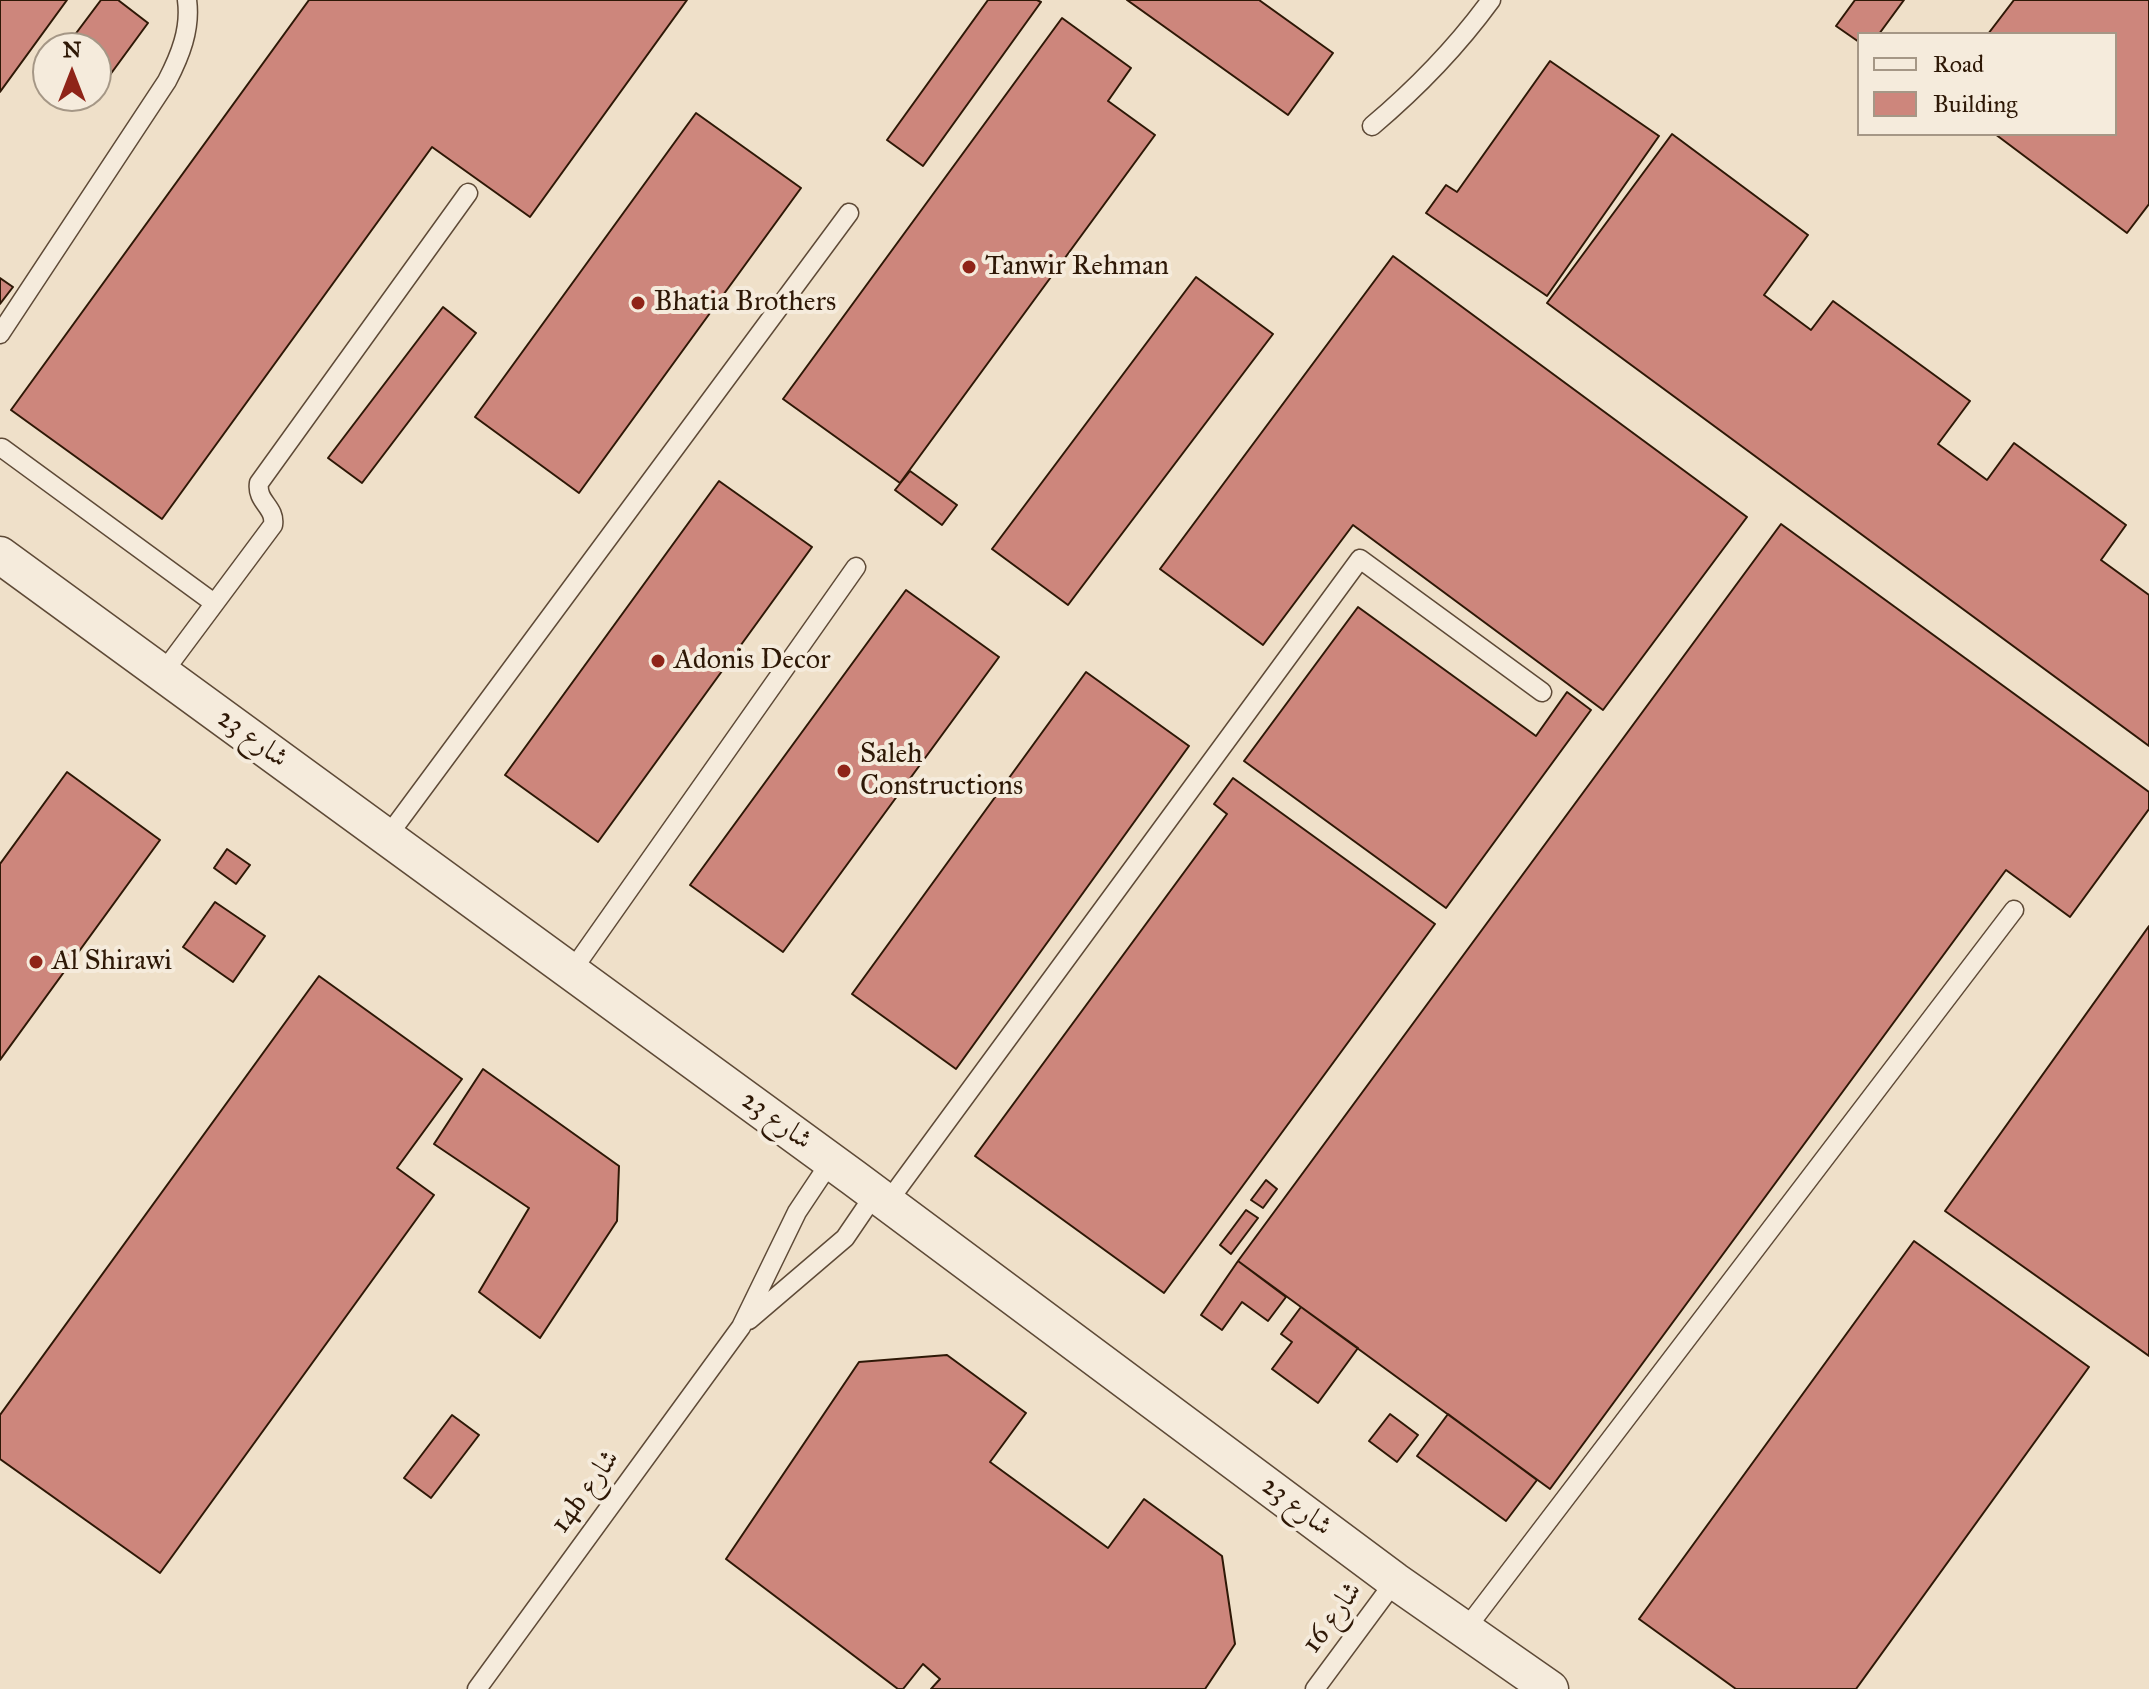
<!DOCTYPE html>
<html>
<head>
<meta charset="utf-8">
<style>
  body { margin:0 }
  #map { position:relative; width:2149px; height:1689px; overflow:hidden; background:#efe0c9; font-family:"IM FELL Great Primer",serif }
  canvas { display:block }
  .legend { position:absolute; left:1857px; top:32px; width:260px; height:104px; box-sizing:border-box; background:#f5ebdc; border:2px solid #a59786; margin:0; padding:10px 14px; list-style:none; font-size:24px; color:#2e1806 }
  .legend li { display:flex; align-items:center; gap:16px; height:40px }
  .legend b { width:40px; border:2px solid #a59786 }
  .north { position:absolute; left:32px; top:32px; width:80px; height:80px; box-sizing:border-box; background:#f5ebdc; border:2px solid #a59786; border-radius:50%; rotate:0deg; font-size:22px; font-weight:700; line-height:32px; text-align:center; color:#2e1806 }
  .north::after { content:''; display:block; margin:auto; width:28px; height:36px; background:#8f2418; clip-path:polygon(50% 0,100% 100%,50% 72%,0 100%) }
</style>
</head>
<body>
<div id="map">
<canvas width="2149" height="1689"></canvas>
<ul class="legend">
<li><b style="height:10px;background:#f5ebdc"></b>Road</li>
<li><b style="height:22px;background:#cd867c"></b>Building</li>
</ul>
<div class="north">N</div>
</div>
<script>
const g = document.querySelector('canvas').getContext('2d');
g.lineJoin = 'round';
function fill(path, color) { g.fillStyle = color; g.fill(path, 'evenodd'); }
function stroke(path, color, width, dash) { g.strokeStyle = color; g.lineWidth = width; g.lineCap = dash ? 'butt' : 'round'; g.setLineDash(dash || []); g.stroke(path); }
function write(font, color, halo, rows, align = 'center') {
  g.font = font + ' "IM FELL Great Primer",Amiri,serif'; g.lineWidth = 8; g.setLineDash([]); g.textBaseline = 'middle'; g.strokeStyle = halo; g.fillStyle = color; for (const [text, x, y, turn = 0] of rows) {
    g.save(); g.translate(x, y); g.rotate((+turn || 0) * Math.PI / 180); g.textAlign = isNaN(turn) ? turn : align; if (halo) g.strokeText(text, 0, 0); g.fillText(text, 0, 0); g.restore();
  }
}
const building = new Path2D(`
  M0 0H67L0 92Z
  M101 0H118L148 23 96 94V48H65Z
  M309 0H687L530 217 432 147 162 519 11 410Z
  M988 0H1037L1041 2 923 166 887 140Z
  M1127 0H1259L1333 53 1288 115Z
  M1855 0H1904L1879 34H1859V42L1836 26Z
  M2014 0H2149V204L2127 233 1995 134H2115V34H1988Z
  M1062 18 1131 68 1108 101 1155 135 900 483 783 399Z
  M1550 61 1659 136 1547 296 1426 213 1446 185 1457 192Z
  M696 113 801 188 579 493 475 417Z
  M1672 134 1808 235 1764 295 1811 330 1833 301 1970 401 1938 444 1987 480 2014 443 2126 525 2101 560 2149 595V746L1547 303Z
  M1393 256 1747 517 1603 710 1353 525 1263 645 1160 569Z
  M1196 277 1273 334 1068 605 992 549Z
  M0 278 13 287 0 304Z
  M443 307 476 333 362 483 328 458Z
  M910 471 957 505 942 525 895 490Z
  M719 481 812 547 598 842 505 775Z
  M1781 524 2149 792V809L2070 917 2006 870 1550 1489 1238 1261Z
  M906 590 999 657 783 952 690 885Z
  M1358 607 1536 736 1567 692 1591 710 1446 908 1244 761Z
  M1086 672 1189 746 956 1069 852 994Z
  M67 772 160 840 0 1060V864Z
  M1233 778 1435 924 1164 1293 975 1156 1227 814 1214 804Z
  M227 849 250 865 236 884 214 868Z
  M215 902 265 936 233 982 183 947Z
  M2149 926V1356L1945 1211Z
  M319 976 462 1079 397 1168 434 1195 160 1573 0 1459V1415Z
  M483 1069 619 1166 617 1221 540 1338 479 1292 529 1208 434 1144Z
  M1266 1180 1277 1189 1263 1208 1251 1200Z
  M1246 1210 1258 1218 1231 1254 1220 1245Z
  M1914 1241 2089 1367 1856 1689H1736L1639 1619Z
  M1238 1261 1286 1297 1268 1321 1242 1302 1222 1330 1201 1315Z
  M1301 1307 1358 1348 1318 1403 1272 1369 1292 1342 1281 1334Z
  M947 1355 1026 1413 990 1462 1108 1548 1144 1499 1222 1556 1235 1644 1205 1689H931L940 1679 923 1664 903 1689H898L726 1559 859 1362Z
  M1390 1414 1418 1435 1397 1462 1369 1441Z
  M1448 1414 1537 1480 1506 1521 1417 1456Z
  M452 1415 479 1435 431 1498 404 1478Z`);
const service = new Path2D(`
  M1372 126C1417 88 1456 48 1491 0
  M0 334 167 81C180 56 191 29 187 0
  M2 448 214 603
  M162 674 273 525C276 507 256 502 259 483L468 193
  M387 837 849 213
  M571 972 856 567
  M887 1203 1360 559 1542 692
  M749 1320 845 1238 875 1194
  M1465 1630 2014 910
  M477 1689 741 1327 797 1212 831 1161
  M1315 1689 1395 1581`);
const minor = new Path2D(`
  M0 555 854 1178 1395 1581 1550 1689`);
const markers = [
  [969,267,8,"#8f2418"],
  [638,303,8,"#8f2418"],
  [658,661,8,"#8f2418"],
  [844,771,8,"#8f2418"],
  [36,962,8,"#8f2418"]
];
const poiNames = [
  ["Tanwir Rehman",985,267],
  ["Bhatia Brothers",654,303],
  ["Adonis Decor",674,661],
  ["Saleh",860,755],
  ["Constructions",860,787],
  ["Al Shirawi",52,962]
];
const streetNames = [
  ["شارع 23",252,739,36],
  ["شارع 23",776,1121,36],
  ["14b شارع",586,1492,-54],
  ["شارع 23",1296,1507,37],
  ["شارع 16",1333,1618,-54]
];
fill(building, '#cd867c');
stroke(building, '#2e1806', 2);
stroke(service, '#5e4a37', 21);
stroke(minor, '#5e4a37', 39);
stroke(service, '#f5ebdc', 18);
stroke(minor, '#f5ebdc', 36);
for (const [x, y, r, color] of markers) { const dot = new Path2D(); dot.arc(x, y, r, 0, 2 * Math.PI); g.fillStyle = color; g.fill(dot); stroke(dot, '#f5ebdc', 3); }
write('28px', '#2e1806', '#f5ebdc', poiNames, 'left');
write('28px', '#2e1806', '#f5ebdc', streetNames);
</script>
</body>
</html>
